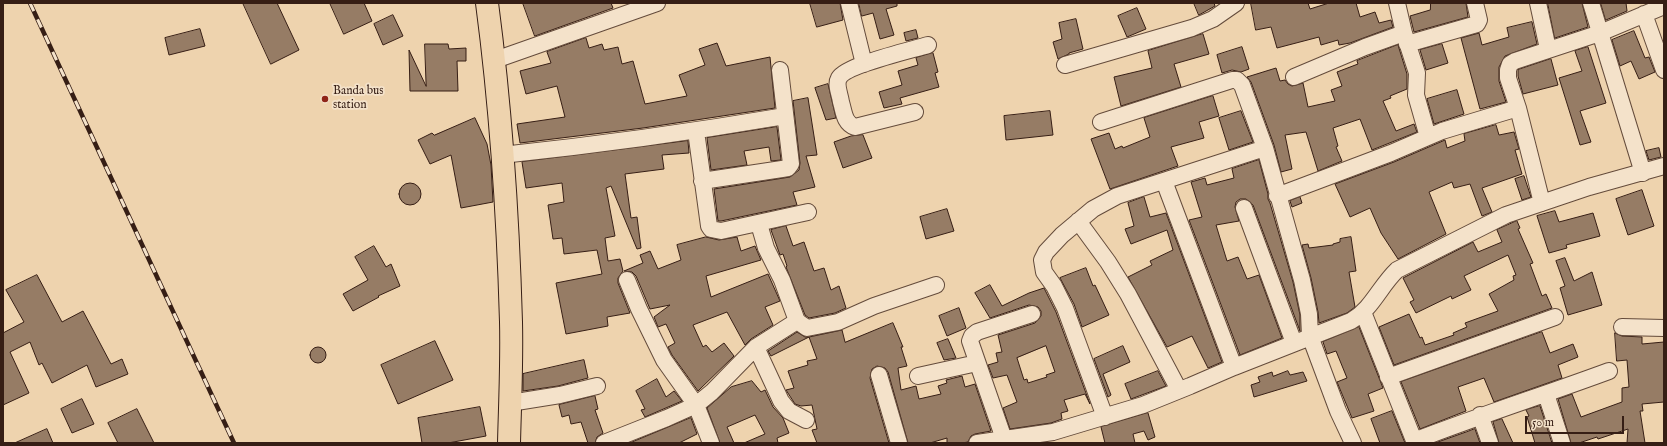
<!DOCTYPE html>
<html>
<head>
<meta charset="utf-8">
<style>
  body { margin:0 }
  #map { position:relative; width:1667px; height:446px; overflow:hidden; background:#eed3ae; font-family:"IM FELL English",serif }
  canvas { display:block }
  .frame { position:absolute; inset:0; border:4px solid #361e15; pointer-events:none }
  .scale { position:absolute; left:1525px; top:416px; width:99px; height:18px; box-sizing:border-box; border:2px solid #361e15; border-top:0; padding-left:5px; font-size:12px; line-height:14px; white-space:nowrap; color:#361e15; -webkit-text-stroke:3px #f4e2ca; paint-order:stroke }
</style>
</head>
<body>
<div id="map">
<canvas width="1667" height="446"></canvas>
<div class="frame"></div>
<div class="scale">50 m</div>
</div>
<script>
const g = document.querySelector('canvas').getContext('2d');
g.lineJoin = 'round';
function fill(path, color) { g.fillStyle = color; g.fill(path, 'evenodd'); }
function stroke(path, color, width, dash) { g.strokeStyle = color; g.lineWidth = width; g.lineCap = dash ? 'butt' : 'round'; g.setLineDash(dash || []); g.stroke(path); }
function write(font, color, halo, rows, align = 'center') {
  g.font = font + ' "IM FELL English",serif'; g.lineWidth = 3.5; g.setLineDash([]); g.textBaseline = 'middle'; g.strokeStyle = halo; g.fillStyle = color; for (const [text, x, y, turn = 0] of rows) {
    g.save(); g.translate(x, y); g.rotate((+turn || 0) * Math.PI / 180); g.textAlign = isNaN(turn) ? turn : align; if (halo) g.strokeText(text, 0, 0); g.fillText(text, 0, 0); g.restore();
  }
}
const building = new Path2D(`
  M243 3H277L299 50 271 64Z
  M330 3H364L372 21 344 34Z
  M523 3H611L613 8 535 36Z
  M810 3H840L843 20 817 27Z
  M859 3H897V6L886 9 894 35 880 39 873 13 862 16Z
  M1194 3H1214L1215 6 1199 15Z
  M1251 3H1308L1310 9 1329 3H1356L1360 17 1375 12 1379 23 1391 20 1393 27 1350 43 1339 45 1338 40 1321 45 1319 37 1277 48 1271 27 1256 30Z
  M1431 3H1466L1468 17 1414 32 1410 16 1430 10Z
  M1548 3H1582L1588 27 1555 38Z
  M1601 3H1626L1627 11 1606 20Z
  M1137 8 1146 29 1127 37 1118 16Z
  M393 15 403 36 383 45 374 24Z
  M1076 19 1083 49 1069 53V54L1058 59 1053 42 1062 39 1059 23Z
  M1532 22 1537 44 1505 56 1499 67V81L1506 102 1480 109 1461 38 1479 33 1482 45 1509 37 1507 28Z
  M200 29 205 46 169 55 165 38Z
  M916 30 918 38 906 41 904 33Z
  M1634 31 1645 58 1649 57 1655 72 1639 79 1631 61 1620 66 1612 40Z
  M1203 34 1209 54 1174 64 1181 87 1121 106 1114 77 1152 68 1148 51Z
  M586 38 589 48 602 44 604 50 618 47 622 64 633 61 645 104 687 96 679 75 705 65 699 49 717 43 726 66 770 57 775 108 643 128 520 143 517 124 565 117 557 86 526 94 520 71 551 63 547 52Z
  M425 44H448L449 49 466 48V61H457L458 91H410L409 50 426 86Z
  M1442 44 1448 63 1426 70 1420 50Z
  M1398 45 1407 74V89L1390 96 1391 98 1383 101 1396 131 1414 124 1417 132 1372 150 1360 119 1333 128 1338 146 1336 147 1342 161 1318 171 1306 132 1285 135 1292 169 1281 172 1274 145 1251 82 1247 77 1276 68 1280 81 1285 80 1288 84 1292 86 1303 83 1308 107 1335 101 1331 90 1342 86 1337 72 1358 64 1357 61Z
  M1242 47 1249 69 1241 72 1232 70 1222 73 1217 55Z
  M1588 47 1606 103 1580 111 1591 142 1580 145 1559 78 1582 71 1575 51Z
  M933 53 938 72 935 73 939 87 900 98 902 104 884 108 879 92 902 85 898 71 918 65 916 58Z
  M1551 59 1558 85 1523 94 1518 76V70Z
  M828 84 836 118 826 120 815 88Z
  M1457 90 1464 114 1434 124 1427 99Z
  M1213 96 1219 116 1199 122 1204 138 1171 147 1178 166 1110 189 1091 139 1109 133 1115 149 1122 146 1123 148 1150 137 1144 118Z
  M808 98 817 155 806 156 815 187 793 192 797 205 721 221H718L714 189 790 177 799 170 800 163 793 101Z
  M1050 111 1053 135 1006 140 1004 116Z
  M1241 111 1253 142 1229 150 1219 118Z
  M475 118 487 144 491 165 493 202 461 208 451 155 430 164 418 140 432 133 434 135Z
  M1496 125 1499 135 1514 132 1519 149 1515 150 1522 174 1482 188 1492 212 1482 216 1470 184 1454 188 1452 182 1429 192 1446 234 1398 259 1381 233 1370 208 1350 217 1335 184 1394 162 1445 140 1447 148 1465 141 1464 134Z
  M777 127 781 160 771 161 769 147 744 151 747 165 711 170 707 138Z
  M863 135 872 158 843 168 834 142 851 136Z
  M688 141 689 153 662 155 664 169 625 174 631 218 637 217 641 248 637 249 611 186 606 188 615 236 605 238 608 261 620 259 623 271 618 278V283L630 313 607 317 608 326 566 334 556 283 602 274 597 250 564 254 562 238 553 239 548 205 564 202 562 183 526 188 522 162Z
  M1659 148 1661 157 1649 160 1646 151Z
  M1259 160 1268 194V199L1270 203 1293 282 1300 315V331L1253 205 1246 199H1240L1236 202 1235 207 1239 221 1216 225 1227 261 1238 257 1247 279 1259 275 1282 338 1240 355 1189 220 1202 217 1191 182 1205 178 1207 185 1234 178 1232 169Z
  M1524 176 1531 197 1522 200 1515 179Z
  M399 194a11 11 0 1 1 22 0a11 11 0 1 1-22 0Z
  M1642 190 1654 226 1628 235 1616 199Z
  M1144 197 1150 217 1166 213 1222 362 1208 368 1192 336 1167 347 1128 277 1152 265 1150 261 1173 250 1167 230 1131 244 1125 229 1134 226 1128 203Z
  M1300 197 1302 203 1292 207 1290 201Z
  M947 209 954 231 926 239 920 217Z
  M1555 211 1559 222 1593 213 1600 236 1566 245 1567 248 1549 253 1537 216Z
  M1517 221 1520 228 1518 229 1533 263 1530 264 1542 296 1546 294 1552 308 1394 365 1379 327 1409 314 1420 338 1422 337 1425 345 1454 335 1453 333 1467 327 1465 323 1498 311 1489 294 1514 280 1513 276 1516 275 1508 255 1464 276 1471 290 1452 299 1451 296 1416 313 1410 302 1414 300 1403 278 1473 242 1478 252 1502 242 1497 230Z
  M786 226 793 246 804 242 814 271 824 268 831 290 839 286 846 308 835 313 809 318 805 315 786 267 787 266 783 254 780 255 771 230Z
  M706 237 719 240 737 237 741 251 755 246 761 260 706 276 711 297 768 274 780 301 765 307 773 325 751 339 745 345 727 312 693 325 703 347 706 345 712 352 724 343 734 356 698 391 672 355 668 347 675 343 666 324 658 327 654 317 670 305 650 309 636 276 632 272 624 271 643 263 640 255 650 251 658 269 681 260 677 245Z
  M1351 237 1356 271 1349 272 1355 307 1347 313 1319 323 1318 312 1311 278 1302 245 1308 244 1309 248 1333 245V244L1340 242V239Z
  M374 246 386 267 391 264 400 286 378 296 379 297 353 311 343 294 368 280 355 257Z
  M1565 258 1574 281 1592 272 1602 305 1568 315 1560 288 1565 286 1556 261Z
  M1086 268 1093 286 1095 285 1109 315 1082 327 1074 304 1060 278Z
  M37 275 62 322 83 311 111 364 122 359 128 374 96 387 87 365 52 383 42 363 39 365 30 342 10 352 29 393 3 405V333L24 322 6 290Z
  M990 285 1002 306 1029 293 1044 288 1056 312 1090 404 1085 394 1064 400 1068 411 1061 413 1062 419 1051 423 1010 429 1003 408 1017 402 1007 375 993 378 988 365 998 362 996 353 1002 352 998 335 1035 323 1041 316V311L1038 307 1029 305 990 318 975 293ZM1046 346 1055 372 1046 375 1047 377 1028 383 1027 379 1024 380 1017 358Z
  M959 308 966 328 947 336 939 316Z
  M893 323 903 347H901L907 366 898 368 901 390 916 386 919 399 941 394 938 386 947 383 946 380 962 376 965 387 975 384 991 431 975 434 971 436 968 442 962 443H947V438L930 443H908L888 372 885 368 877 366 872 369 870 378 889 443H817L812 430 817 429 812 405 801 406 795 404 786 390 794 388 788 371 808 365 807 361 817 359 809 337 771 356 768 351 797 332 805 337H809L842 330 845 342Z
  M1359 327 1383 388 1368 394 1374 411 1352 418 1337 382 1347 378 1336 351 1327 354 1323 342Z
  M1542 332 1550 353 1573 344 1578 357 1558 365 1562 378 1494 402 1484 378 1458 387 1466 411 1420 429 1401 382Z
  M1615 333 1622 336 1642 337V344L1664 342V402L1642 404 1643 411H1640L1645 443H1627L1628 429 1598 439 1597 437 1579 443H1571L1558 399 1572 394 1581 417 1622 402V388L1629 387 1627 360 1617 361Z
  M948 339 956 358 944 360 937 343Z
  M435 341 453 380 398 404 381 365Z
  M1123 346 1130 362 1103 374 1111 395 1108 397 1094 359Z
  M310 355a8 8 0 1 1 16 0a8 8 0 1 1-16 0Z
  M584 360 588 378 558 386 523 391V374Z
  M1158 371 1166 386 1131 399 1125 384Z
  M1288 371 1290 375 1303 372 1307 381 1254 397 1251 385 1260 382 1258 377 1272 372 1273 376Z
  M657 379 666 397 674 391 682 401 645 417 641 410 645 409 636 391Z
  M752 381 761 392 765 390 773 407 783 418 789 433 777 438 778 443H744L765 434 755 415 727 427 734 443H720L707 408 731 387Z
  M595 396 598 409 595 410 603 433 597 437 595 443H588L581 422 571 424 569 415 562 417 559 405Z
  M82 399 94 424 72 433 61 409Z
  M1540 406 1552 443H1535L1527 417 1529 416 1526 410Z
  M480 407 486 436 448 443H422L418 418Z
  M137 409 154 443H118L108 423Z
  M1392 411 1405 443H1380L1371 419Z
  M1148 413 1155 437 1148 440 1144 431 1133 434 1135 443H1105L1101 427Z
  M691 418 697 434 679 443H630Z
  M1502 419 1513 443H1499L1493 422Z
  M47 429 53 443H15Z
  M1475 429 1480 443H1435L1466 432Z`);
const street = new Path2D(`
  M849 3 864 64
  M1397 3 1404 33 1417 73 1416 95 1428 137
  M1538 3 1548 49
  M1591 3 1643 173
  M1644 14 1664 70
  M1407 44 1477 24 1479 20 1475 3
  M495 60 657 3
  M1065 65 1192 28 1213 19 1236 3
  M1294 77 1365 47 1404 33
  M915 112 855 127C844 123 844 112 841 102 840 94 835 85 839 78 846 65 912 50 928 45
  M1101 122 1232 80H1237L1242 85 1265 148 1302 280 1309 314 1310 336 1338 411 1353 443
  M696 131 709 226 711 229 721 231 808 212
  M502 155C597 145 691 132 785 116
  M702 181 782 169 788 168 791 164 780 70
  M1164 181 1234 367
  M1277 196 1391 153 1442 131 1518 108
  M1542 203 1518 108 1508 78V70L1510 64 1515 61 1600 33 1664 6
  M1244 208 1294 343
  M1078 221 1108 262 1128 294 1179 390
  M759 224 766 248 782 280 797 321 807 328 838 322 874 306 936 285
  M627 280 639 309 664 360 696 405 711 443
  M1363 312 1415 443
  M1622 327 1664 328
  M756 347 781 401 789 411 806 420
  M879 375 899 443
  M918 376 977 363
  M1388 377 1555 317
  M1546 394 1562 443
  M510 403 560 395 597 386
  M1480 415 1490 443
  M1105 417 1065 308 1054 286 1044 272 1042 260 1046 252 1062 235 1093 209 1117 196 1265 148
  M1004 439 970 341 972 336 977 332 1032 314
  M1414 441C1478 416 1544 395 1609 371
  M604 443 667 418 696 405 712 392 756 347 797 321
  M977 443 1053 432 1143 405 1190 386 1234 367 1351 321C1372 309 1380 286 1397 270L1506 215 1589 187 1664 166`);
const highway = new Path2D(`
  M487 3C501 109 508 216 511 322 512 362 510 403 509 443`);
const rail = new Path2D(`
  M30 3 234 443`);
const markers = [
  [325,99,4,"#8f2418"]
];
const poiNames = [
  ["Banda bus",333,92],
  ["station",333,106]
];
fill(building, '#967c65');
stroke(building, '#361e15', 1);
stroke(street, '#644b3b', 18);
stroke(highway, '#361e15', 24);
stroke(street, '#f4e2ca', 16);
stroke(highway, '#eed3ae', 22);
stroke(rail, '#361e15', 4.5);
stroke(rail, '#f4e2ca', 3, [9]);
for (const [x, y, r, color] of markers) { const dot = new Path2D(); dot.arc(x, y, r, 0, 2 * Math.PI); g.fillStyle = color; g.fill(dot); stroke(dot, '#f4e2ca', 1.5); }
write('12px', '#361e15', '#f4e2ca', poiNames, 'left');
</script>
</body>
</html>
